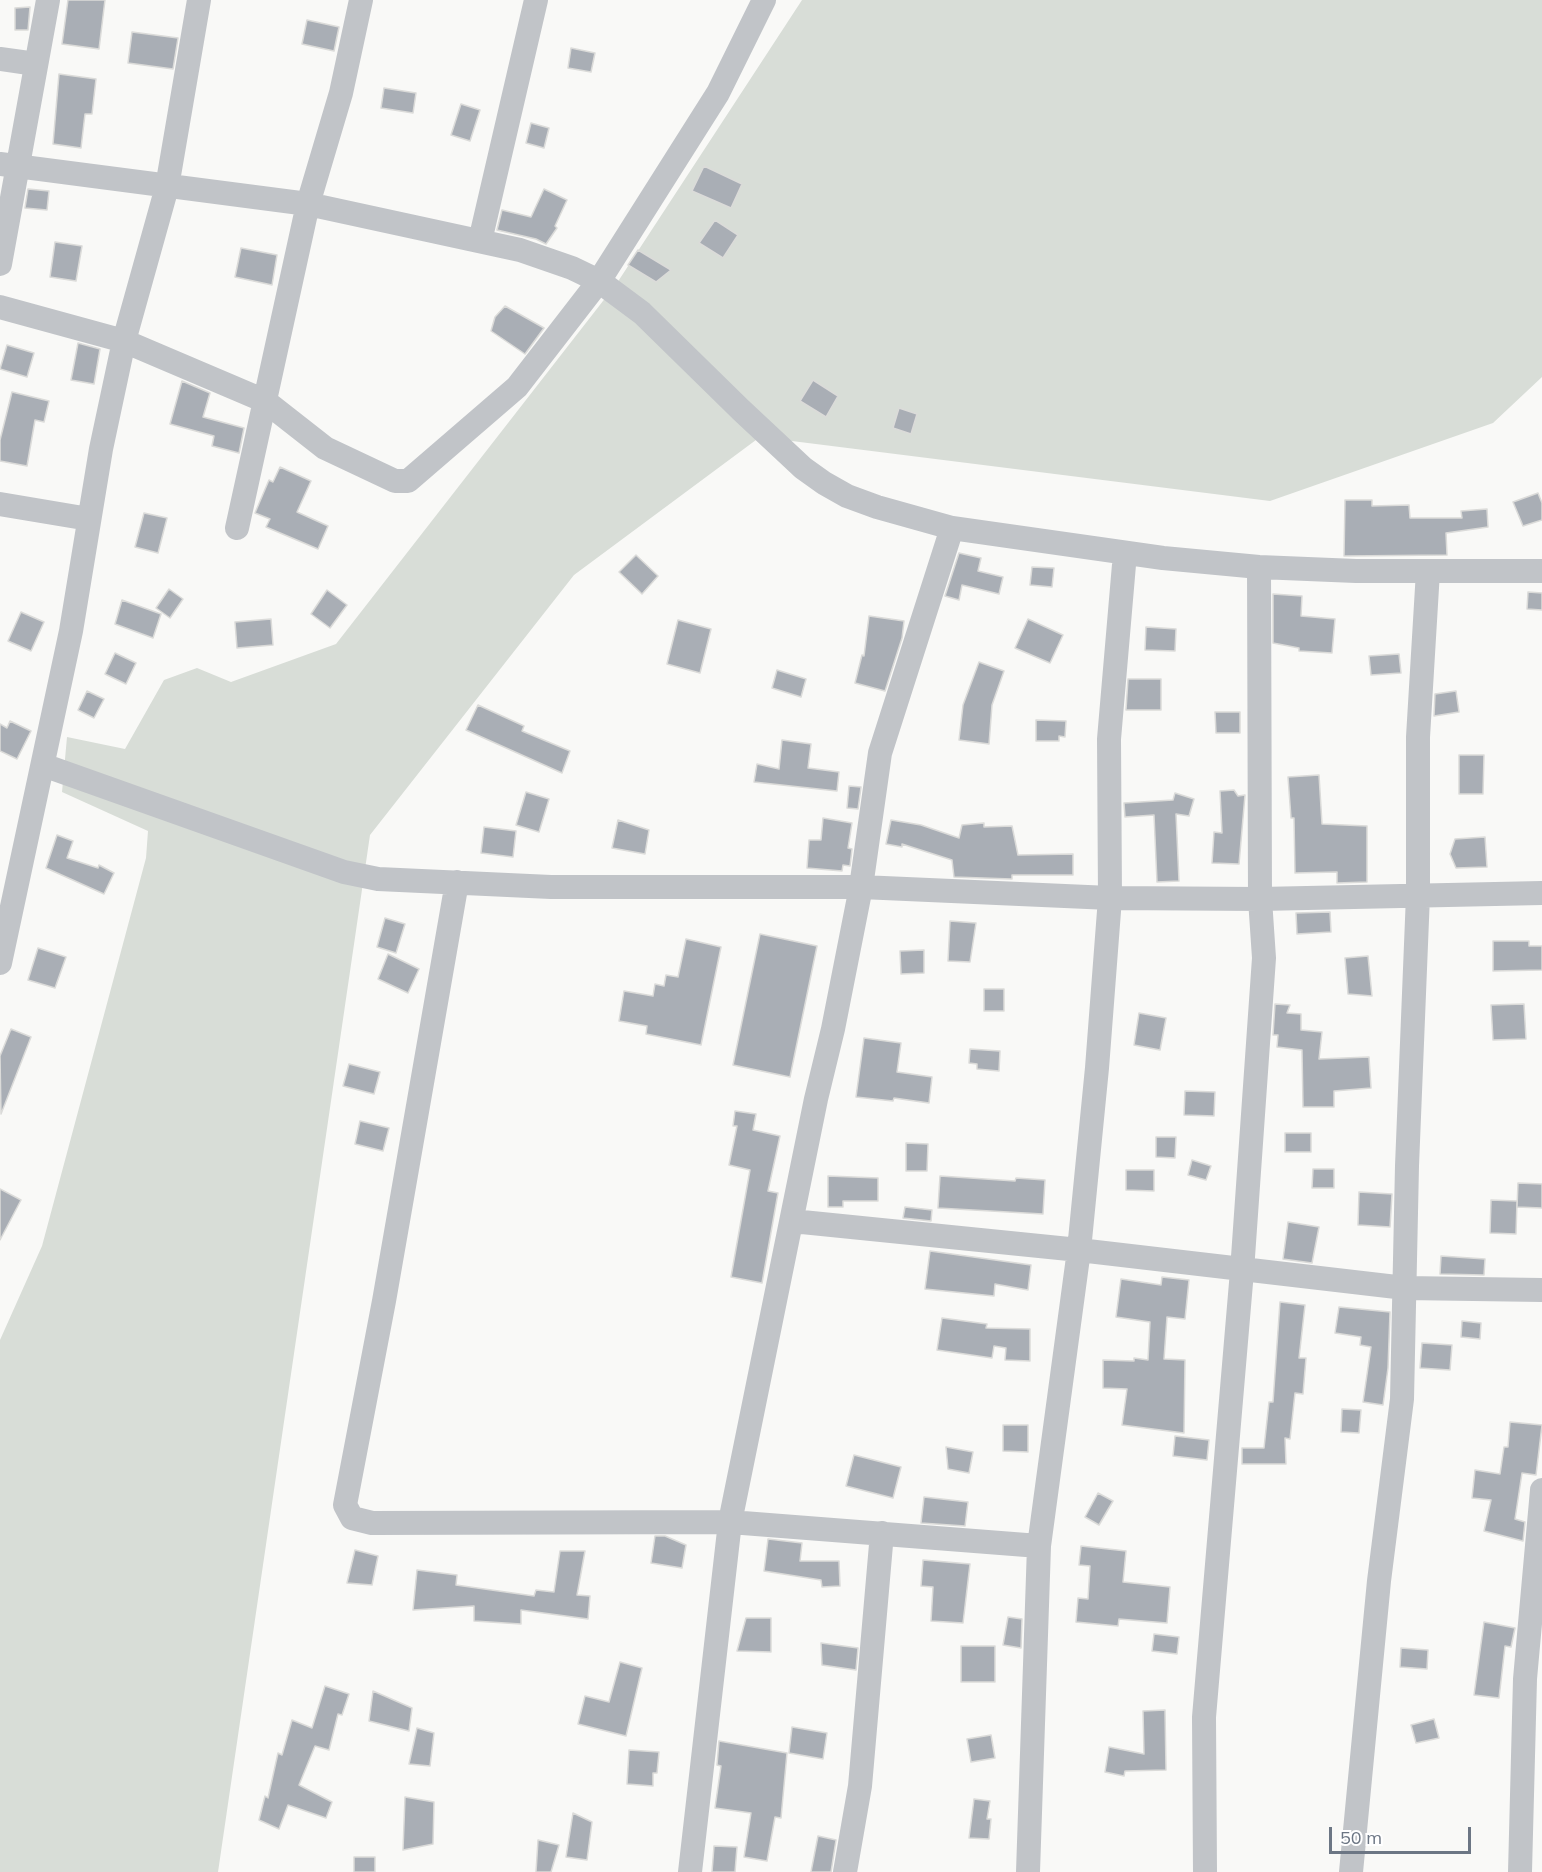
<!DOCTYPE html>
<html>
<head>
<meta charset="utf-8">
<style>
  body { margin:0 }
  #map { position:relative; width:1542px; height:1872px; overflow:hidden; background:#f9f9f7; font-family:Mulish,sans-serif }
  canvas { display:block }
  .scale { position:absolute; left:1329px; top:1827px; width:142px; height:27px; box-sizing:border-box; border:3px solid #6c7684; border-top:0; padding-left:8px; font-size:18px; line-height:21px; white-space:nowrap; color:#6c7684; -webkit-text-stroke:4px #fff; paint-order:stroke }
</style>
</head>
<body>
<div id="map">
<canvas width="1542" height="1872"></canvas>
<div class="scale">50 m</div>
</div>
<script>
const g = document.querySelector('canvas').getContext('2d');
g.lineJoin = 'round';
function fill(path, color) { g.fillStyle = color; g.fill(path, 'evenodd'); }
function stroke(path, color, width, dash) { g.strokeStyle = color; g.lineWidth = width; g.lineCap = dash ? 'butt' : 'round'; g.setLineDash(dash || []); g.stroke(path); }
const green = new Path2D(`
  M802 0H1542V377L1493 423 1270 501 760 437 574 575 370 835 218 1872H0V1340L42 1246 146 858 148 831 62 792 67 737 125 749 164 680 197 668 231 682 336 644 617 283Z`);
const building = new Path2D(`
  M68 0H105L99 49 62 44Z
  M30 7 28 30H15V8Z
  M307 20 339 27 334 51 302 44Z
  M132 32 178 38 173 69 128 63Z
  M571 48 595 53 591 72 568 68Z
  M59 74 96 79 92 114H85L81 148 53 144Z
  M384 88 416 93 413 113 381 108Z
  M461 104 480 110 470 141 451 135Z
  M531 123 549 128 544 148 526 143Z
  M704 166 742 184 731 208 692 191Z
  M28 189 49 191 47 210 25 208Z
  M544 189 567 200 555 226 557 228 546 244 536 239 497 230 502 210 531 217Z
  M715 220 738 235 723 258 699 243Z
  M55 242 82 246 76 281 50 277Z
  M241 248 277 255 272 285 235 277Z
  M638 250 671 270 656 282 628 265Z
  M505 306 544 328 525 354 491 331 495 317Z
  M78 343 100 349 94 384 71 380Z
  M7 345 34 353 27 377 0 369Z
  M813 380 838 396 826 417 800 401Z
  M182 381 210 393 203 417 244 428 239 453 212 446 214 436 170 424Z
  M12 392 49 401 44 422 35 420 27 466 0 461V440Z
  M899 408 917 414 911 434 893 428Z
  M280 467 311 481 297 512 328 526 318 549 266 527 270 519 255 513 269 480 273 482Z
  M1538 493 1542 503V520L1523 526 1513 502Z
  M1345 500H1372V506L1409 505 1410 518H1462L1461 511 1487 509 1488 527 1446 533 1447 555 1344 556Z
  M144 513 167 518 158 553 135 547Z
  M959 553 981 558 978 571 1003 577 999 594 962 585 959 600 945 596Z
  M636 555 658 576 642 594 619 572Z
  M1032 567 1054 568 1052 587 1030 585Z
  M169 589 183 599 170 618 156 608Z
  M327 590 347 605 330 628 311 614Z
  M1528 592 1542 593V610L1527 609Z
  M1273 594 1302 596 1301 616 1335 619 1332 653 1299 651V648L1273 643Z
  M122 600 161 614 153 638 115 624Z
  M21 612 44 622 31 651 8 641Z
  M869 616 904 621 902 638 885 691 855 683 862 655 864 656Z
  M271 619 273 645 237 648 235 622Z
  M1028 619 1063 635 1050 663 1015 648Z
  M678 620 711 629 700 673 667 664Z
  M1146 627 1176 629 1175 651 1145 650Z
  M115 653 136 663 126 684 105 674Z
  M1399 654 1401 673 1371 675 1369 656Z
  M979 662 1004 671 992 705 989 744 959 740 963 705Z
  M777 670 806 679 801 697 772 688Z
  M1128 679H1161V710H1126Z
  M87 691 104 699 94 718 78 710Z
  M1456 691 1459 712 1434 716 1435 694Z
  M478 705 524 726 522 731 570 751 562 773 466 730Z
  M1215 712H1240V733H1216Z
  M1036 720 1066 721 1065 737 1059 736V741H1036Z
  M10 721 31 731 17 759 0 751V724L7 728Z
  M782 740 811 744 808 768 839 772 837 791 754 782 757 764 779 769Z
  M1459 755H1484L1483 794H1459Z
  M1319 775 1322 824 1367 826V882L1337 883V872L1295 873 1294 818H1291L1288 777Z
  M849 786 861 787 858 809 847 808Z
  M1234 790 1238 796 1245 795 1239 864 1212 863 1214 832 1222 833 1220 791Z
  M526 792 549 799 539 832 516 825Z
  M1175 793 1194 799 1189 816 1176 814 1179 881 1157 882 1154 815 1125 817 1124 803 1173 800Z
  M823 818 852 823 848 848 852 849 850 866 843 865 842 871 807 868 809 840H821Z
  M618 820 649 830 645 854 612 848Z
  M891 820 921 825 959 838 962 825 984 823V827L1012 826 1018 855 1073 854V875H1012V879L954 877 952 860 902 844V847L886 844Z
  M484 827 516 831 513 857 481 853Z
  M57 835 73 841 67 858 98 868 99 865 114 873 104 894 46 868Z
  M1485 837 1487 867 1456 868 1450 854 1455 839Z
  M1330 912 1331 932 1297 934 1296 913Z
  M385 918 405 924 396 953 377 947Z
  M950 921 976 923 970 962 948 961Z
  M760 934 817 946 790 1077 733 1065Z
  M686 939 721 947 701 1045 646 1034 647 1026 619 1021 624 991 653 996 655 984 664 986 666 975 678 977Z
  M1493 941H1529V946H1542V970L1493 971Z
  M38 948 66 957 55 988 28 980Z
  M924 950V973L901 974 900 951Z
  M388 954 419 969 408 993 378 979Z
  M1368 956 1372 996 1348 994 1345 958Z
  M984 989H1004V1011H984Z
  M1275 1004 1290 1005 1287 1013 1301 1014V1030L1322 1032 1319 1059 1369 1057 1371 1088 1334 1091V1107H1303L1302 1050 1277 1047 1278 1035H1273Z
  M1524 1004 1526 1039 1493 1040 1491 1005Z
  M1139 1013 1166 1018 1160 1050 1134 1045Z
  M11 1029 31 1037 1 1114 0 1056Z
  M864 1038 901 1043 897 1072 932 1077 929 1103 894 1098 893 1101 856 1097Z
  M970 1049 1000 1051 999 1071 977 1069V1064L969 1063Z
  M349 1064 380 1072 374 1094 343 1086Z
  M1185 1091 1215 1092 1214 1116 1184 1115Z
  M735 1111 756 1114 753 1130 780 1136 768 1191 778 1193 762 1283 731 1277 750 1170 729 1165 737 1126H733Z
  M360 1121 389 1128 383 1151 355 1144Z
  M1285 1133H1311V1152H1285Z
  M1156 1137H1176L1175 1158 1156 1157Z
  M906 1143 928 1144 927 1171H906Z
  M1192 1160 1211 1166 1206 1180 1188 1175Z
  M1313 1169H1334V1188H1312Z
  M1126 1170H1154V1191L1126 1190Z
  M828 1176 878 1178V1201H843V1207H828Z
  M940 1176 1015 1181 1016 1178 1045 1180 1043 1214 938 1208Z
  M1518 1183 1542 1184V1208L1517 1207Z
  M0 1189 21 1200 0 1240Z
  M1359 1192 1392 1194 1390 1227 1358 1225Z
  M1491 1200 1517 1201 1516 1234 1490 1233Z
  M905 1207 932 1210 931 1221 903 1218Z
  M1288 1222 1319 1227 1312 1263 1283 1259Z
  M930 1251 1031 1265 1028 1290 995 1284 994 1296 925 1289Z
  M1441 1256 1485 1259 1484 1275 1440 1274Z
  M1162 1277 1189 1280 1185 1319 1167 1317 1164 1359 1185 1360 1184 1433 1122 1425 1127 1389 1103 1388V1360L1134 1361V1358L1148 1360 1150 1322 1116 1317 1121 1279 1161 1285Z
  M1280 1302 1305 1305 1299 1358H1306L1303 1394 1295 1393 1290 1439 1285 1438 1286 1464H1242V1448H1264L1269 1402H1273Z
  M1339 1307 1390 1312 1388 1368 1383 1405 1363 1402 1371 1347 1360 1345 1361 1337 1335 1333Z
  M942 1318 987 1324 986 1328 1030 1329V1361L1005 1360 1006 1348 994 1346 992 1358 937 1350Z
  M1462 1321 1481 1323 1480 1339 1461 1337Z
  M1422 1343 1452 1345 1450 1370 1420 1368Z
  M1342 1409 1361 1410 1359 1433 1341 1432Z
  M1510 1422 1542 1425 1536 1475 1522 1473 1515 1519 1525 1522 1523 1541 1484 1531 1491 1500 1472 1498 1475 1470 1500 1474 1504 1447H1508Z
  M1003 1425H1028V1452L1003 1451Z
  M1175 1436 1209 1440 1207 1460 1173 1456Z
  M946 1447 973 1452 969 1473 948 1469Z
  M854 1455 901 1467 893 1498 846 1486Z
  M1098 1493 1113 1501 1099 1525 1085 1517Z
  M924 1497 968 1502 965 1526 921 1523Z
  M655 1536H665L686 1545 682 1568 651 1563Z
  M768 1539 802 1543 800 1561H839L840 1586 822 1587 821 1580 764 1571Z
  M1081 1546 1126 1551 1123 1582 1170 1587 1167 1623 1119 1619 1118 1626 1076 1622 1078 1598 1088 1599 1090 1566 1079 1565Z
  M355 1550 378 1556 372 1585 347 1583Z
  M560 1551H585L577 1595 590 1596 588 1619 521 1610V1624L474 1621V1606L413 1610 417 1570 457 1575 456 1585 534 1596 536 1590 554 1592Z
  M923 1560 970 1564 963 1623 931 1621 933 1587 921 1586Z
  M1008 1617 1022 1619 1021 1648 1003 1645Z
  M746 1618H771V1652L737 1651Z
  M1484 1622 1515 1628 1511 1647 1505 1646 1499 1698 1474 1695Z
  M1154 1634 1179 1637 1177 1654 1152 1651Z
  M821 1643 858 1648 856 1670 822 1665Z
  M961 1646H995V1682H961Z
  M1401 1648 1428 1650 1427 1669 1400 1667Z
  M620 1662 642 1668 626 1736 578 1724 585 1696 609 1702Z
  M325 1686 349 1694 342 1715 338 1714 329 1750 315 1746 299 1785 332 1802 326 1818 288 1805 279 1829 259 1820 265 1796 268 1798 278 1753 282 1755 292 1720 312 1728Z
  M373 1691 412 1708 409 1731 369 1721Z
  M1165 1710 1166 1770 1125 1771 1124 1776 1105 1772 1109 1747 1144 1754 1143 1711Z
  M1434 1719 1439 1738 1416 1743 1411 1725Z
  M792 1727 827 1733 823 1759 789 1753Z
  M417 1728 434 1733 430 1766 409 1764Z
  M991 1735 995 1758 971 1762 967 1739Z
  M719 1741 787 1753 781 1818 775 1817 767 1861 744 1857 751 1813 715 1808 721 1766 717 1765Z
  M629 1750 659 1752 657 1773H653V1786L627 1784Z
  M405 1797 434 1802 433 1844 403 1850Z
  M974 1799 990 1801 987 1819H991L989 1839 969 1838Z
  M573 1813 592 1822 587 1860 566 1857Z
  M818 1836 836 1840 831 1872H811Z
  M538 1840 559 1845 551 1872H536Z
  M714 1846 737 1847 735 1872H712Z
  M354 1857H375V1872H354Z`);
const minor = new Path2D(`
  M0 59 36 64
  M0 164 308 204 520 250 572 268 599 281 642 313 741 410 803 468 824 483 847 496 877 507 952 528 1163 558 1259 567 1356 571H1542
  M480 241 536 0
  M0 264 48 0
  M0 307 124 341 265 401 325 448 395 481H408L517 387 599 281 718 93 764 0
  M0 504 89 519
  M237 528 308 204 341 93 361 0
  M43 765 344 872 378 879 551 887H861L1110 898 1260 899 1542 893
  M457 882 384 1301 345 1505 352 1518 372 1523 730 1522 1039 1546
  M0 963 71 631 101 449 124 341 167 187 199 0
  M792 1221 1079 1250 1405 1288 1542 1290
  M690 1872 730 1522 816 1099 833 1029 861 887 880 753 952 528
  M845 1872 860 1786 882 1533
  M1028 1872 1039 1546 1079 1250 1097 1068 1110 898 1109 739 1125 553
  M1205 1872 1204 1717 1242 1271 1264 958 1260 899 1259 567
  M1351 1872 1379 1581 1402 1399 1407 1166 1418 895V737L1428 571
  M1520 1872 1525 1679 1542 1490`);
fill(green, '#d8ddd7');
fill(building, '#a9aeb5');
stroke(building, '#dbdbd9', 1.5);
stroke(minor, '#c1c4c8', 24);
</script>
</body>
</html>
